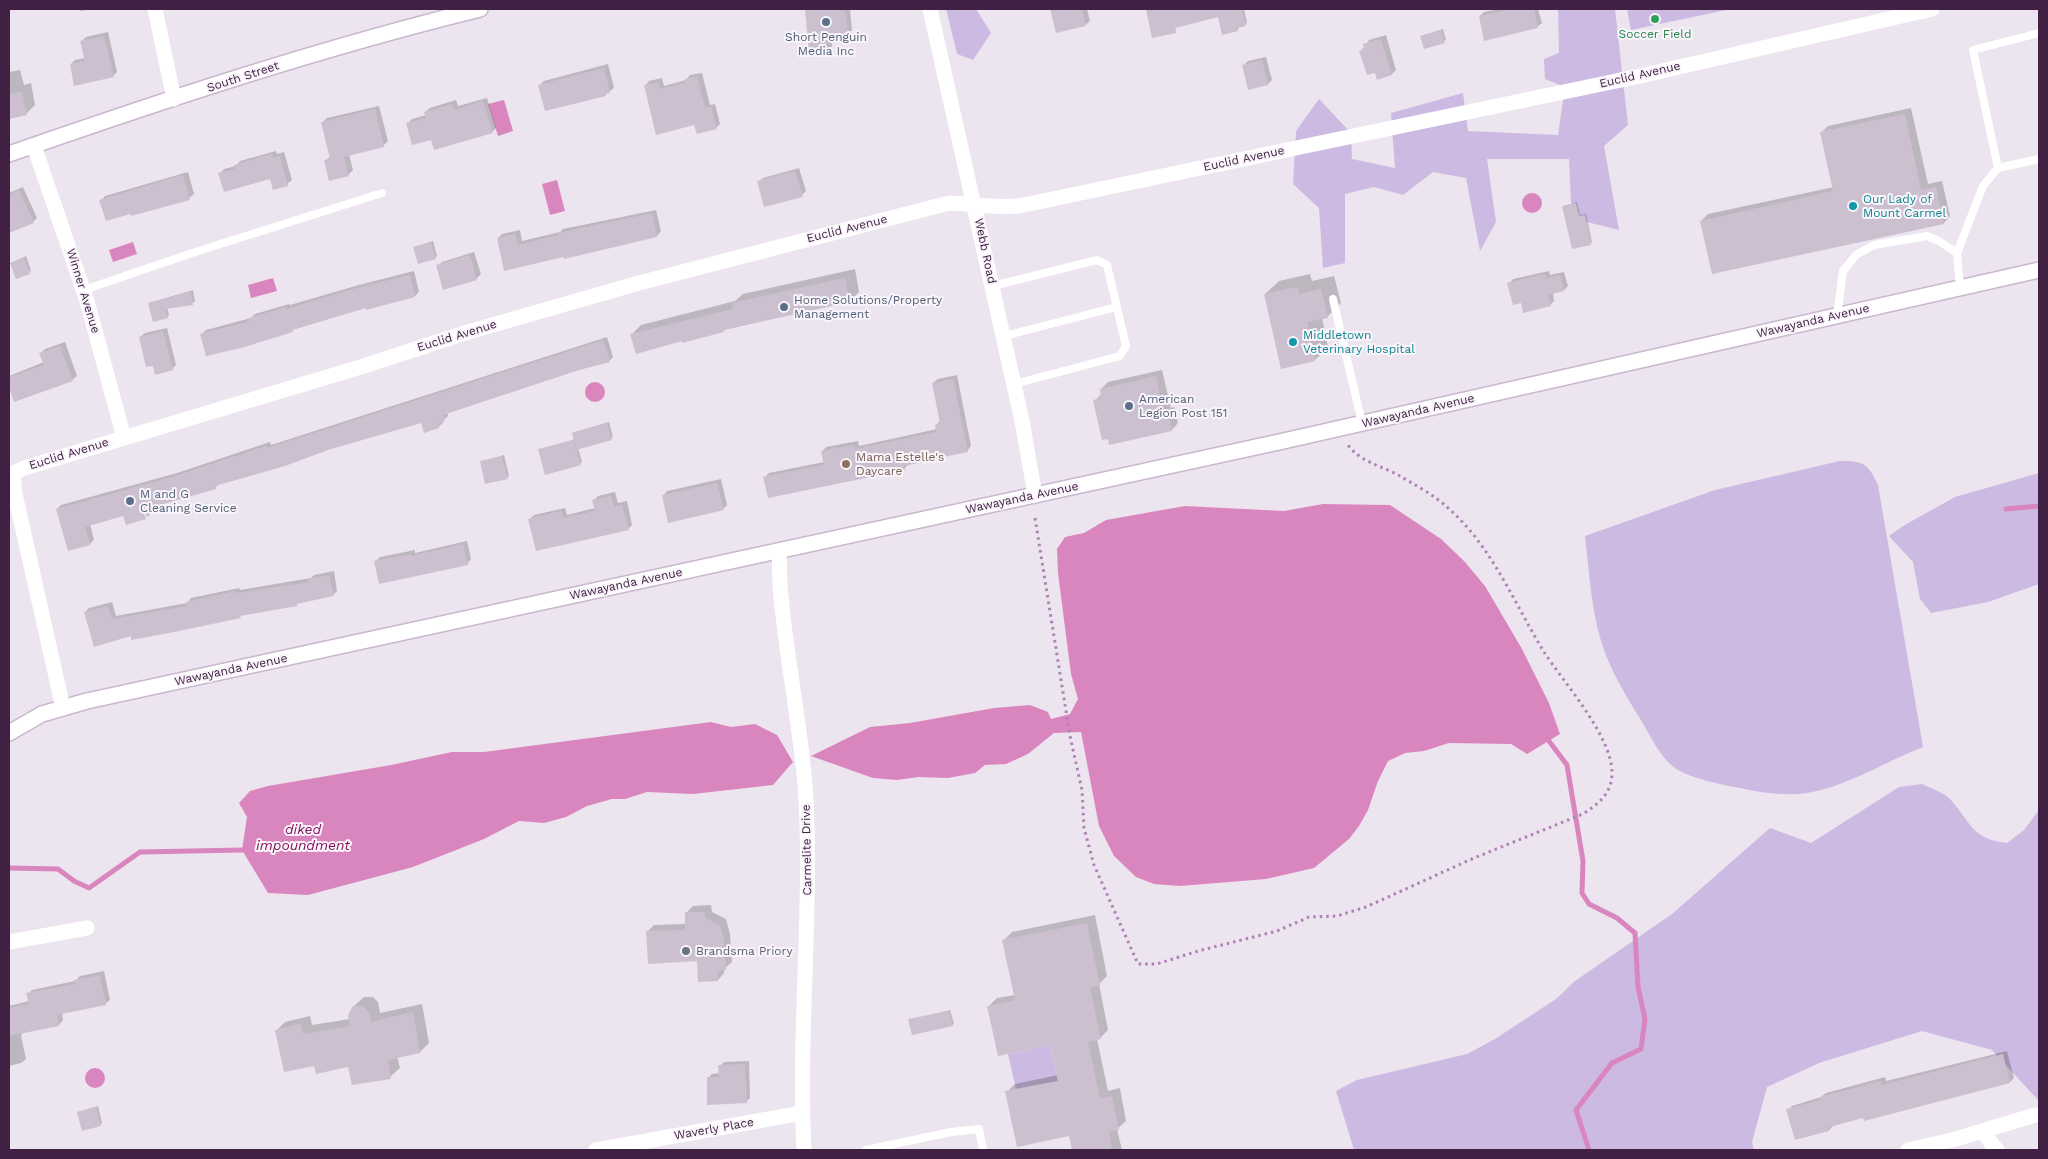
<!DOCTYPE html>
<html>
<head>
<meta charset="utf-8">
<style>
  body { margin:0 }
  #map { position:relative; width:2048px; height:1159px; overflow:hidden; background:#ece4ef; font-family:"Work Sans",sans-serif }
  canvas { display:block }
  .frame { position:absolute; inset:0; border:10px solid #402043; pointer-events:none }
</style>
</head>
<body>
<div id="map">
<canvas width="2048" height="1159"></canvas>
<div class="frame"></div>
</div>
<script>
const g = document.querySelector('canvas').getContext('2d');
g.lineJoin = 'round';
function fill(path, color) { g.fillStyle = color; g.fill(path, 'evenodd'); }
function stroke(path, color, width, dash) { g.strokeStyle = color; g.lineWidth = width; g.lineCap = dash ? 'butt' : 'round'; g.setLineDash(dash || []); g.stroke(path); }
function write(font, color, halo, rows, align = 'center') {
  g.font = font + ' "Work Sans",sans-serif'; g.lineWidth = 4; g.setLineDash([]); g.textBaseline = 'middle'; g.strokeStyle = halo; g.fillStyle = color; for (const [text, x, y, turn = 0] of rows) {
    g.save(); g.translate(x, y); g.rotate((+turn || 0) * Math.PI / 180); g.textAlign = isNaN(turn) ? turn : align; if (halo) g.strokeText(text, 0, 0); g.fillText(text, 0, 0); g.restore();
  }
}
const green = new Path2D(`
  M946 9H976L991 33 973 60 957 54Z
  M1558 9H1615L1628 125 1604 146 1619 230 1583 221 1571 202 1569 159H1487L1496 222 1480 251 1466 178 1433 172 1403 195 1374 187 1345 194V263L1323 268 1319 208 1293 184 1296 131 1319 99 1351 133 1352 159 1395 168 1391 113 1463 93 1468 131 1558 135 1565 87 1545 79 1544 59 1559 53Z
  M1627 9H1731L1631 30Z
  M1840 461C1863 461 1868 463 1878 485L1923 747C1884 762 1849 786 1807 793 1785 796 1762 793 1740 788 1722 785 1694 779 1678 770 1663 761 1652 740 1644 725 1628 699 1610 671 1601 641 1591 607 1589 571 1585 536L1715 490Z
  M2039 473V584L1988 602 1931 613 1920 599 1913 562 1889 536 1903 526 1955 497Z
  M1922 784C1930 788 1943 792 1950 799 1971 822 1971 839 2007 843L2024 830 2039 810V1101L1992 1050 1922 1031 1819 1063 1767 1087 1752 1142 1754 1150H1354L1336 1091 1357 1080 1467 1054 1495 1039 1556 999 1575 981 1672 914 1770 828 1811 843 1899 787Z
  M1050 1045 1058 1081 1016 1089 1008 1054Z`);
const water = new Path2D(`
  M504 100 513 131 498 136 488 104Z
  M557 180 565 211 550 215 542 184Z
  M1522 203a10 10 0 1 1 20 0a10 10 0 1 1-20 0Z
  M133 242 137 254 113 262 109 250Z
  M273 278 277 291 251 298 248 285Z
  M585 392a10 10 0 1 1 20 0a10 10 0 1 1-20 0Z
  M1323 504 1390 505 1441 539 1464 561 1485 586 1522 649 1549 703 1560 734 1527 754 1511 744 1449 743 1424 751 1405 753 1388 761 1378 781 1368 810 1359 826 1349 839 1314 868 1266 879 1180 886 1154 884 1136 877 1114 856 1099 826 1081 732 1054 733 1028 754 1006 764 985 765 975 773 948 778 918 777 897 780 873 778 811 756 870 727 910 723 994 708 1030 705 1048 712 1051 719 1070 714 1078 699 1071 674 1058 573 1057 549 1065 537 1084 533 1106 520 1185 506 1284 511Z
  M711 722 731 727 755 724 777 735 793 762 773 785 693 794 647 792 625 799H612L587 806 566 817 544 823 519 821 484 839 413 867 308 895 268 893 242 850 247 817 239 803 250 791 268 786 391 765 452 752H484Z
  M85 1078a10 10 0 1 1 20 0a10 10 0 1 1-20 0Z`);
const shadow = new Path2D(`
  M80 9H91L80 11Z
  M806 9H850L852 30 847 34 831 35 832 46 828 51 810 52Z
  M1051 9H1087L1090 21 1085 25 1057 32Z
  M1147 9H1202L1205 18 1176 27 1175 32 1153 36Z
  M1218 9H1244L1247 23 1239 26 1238 30 1223 33Z
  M1499 9H1538L1542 23 1537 27 1480 16 1484 12Z
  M1443 29 1446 40 1424 47 1421 36Z
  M108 32 117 72 113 76 71 64 75 60 85 58 81 42 86 37Z
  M1386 35 1396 70 1392 74 1375 72 1361 51 1369 40Z
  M1266 57 1272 80 1268 84 1243 66 1248 61Z
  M608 64 614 88 605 95 540 85 544 81Z
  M20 70 24 85 31 83 35 105 26 114 9 117V72Z
  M702 73 710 105 715 104 720 124 716 128 695 124 645 86 649 81 662 78 664 86 686 80 690 75Z
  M487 98 496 128 492 132 432 139 407 124 412 119 426 115 425 112 430 108 456 100 458 106Z
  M379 106 388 141 383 146 349 154 353 170 348 175 325 161 331 156 323 122 327 118Z
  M1911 108 1928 184 1942 181 1950 216 1944 223 1701 221 1708 214 1834 187 1821 133 1828 126Z
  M276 151 277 154 284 152 292 180 287 184 271 177 220 174 224 169 236 166 240 161Z
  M799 168 806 191 802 195 758 182 763 178Z
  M188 172 194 194 189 198 101 201 105 196Z
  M23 187 37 218 33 222 12 230 9 223V193Z
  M1577 202 1580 215 1586 214 1592 242 1591 243 1564 206Z
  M656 210 661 231 657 236 565 258 564 256 505 269 498 238 502 234 520 230 522 241 560 232 563 229Z
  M433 241 437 256 435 258 415 247Z
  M474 252 481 274 476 279 438 266 442 262Z
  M26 256 31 271 16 278 11 264Z
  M855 269 859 292 849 302 683 339 631 335 641 325 735 301 743 294Z
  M414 271 419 292 415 296 367 307 207 356 201 335 206 330 251 318 255 314 289 304 290 305 359 285Z
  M1549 271 1550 275 1564 272 1568 286 1564 290 1553 293 1554 301 1550 305 1522 302 1509 284 1513 279Z
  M1310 274 1312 281 1334 276 1341 303 1327 317 1322 318 1328 347 1315 360 1265 294 1279 281Z
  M193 290 195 302 167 308 169 315 167 317 149 303Z
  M167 328 176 365 172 369 140 337 145 333Z
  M607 337 613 357 609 361 579 369 447 412 448 416 442 421 443 423 438 427 421 421 328 449 219 484 215 488 148 507 150 514 147 517 143 504H140L145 518 124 514 90 524 94 540 90 544 57 509 61 505 177 473 270 442 271 445Z
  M65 342 77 376 72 380 14 400 9 384V376L44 362 41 353 45 349Z
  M1162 370 1171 408 1174 407 1178 423 1172 430 1095 401 1102 393 1101 389 1108 382Z
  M957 375 971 446 967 451 909 464 904 469 765 477 769 473 824 462 822 452 826 447 858 441 859 446 937 429 936 425 941 420 933 383 938 379Z
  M609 422 613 437 578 448 582 462 580 464 540 450 575 439 573 433 575 432Z
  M504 455 509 476 507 477 481 462Z
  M721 479 727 505 723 509 663 496 667 491Z
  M615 492 618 503 627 501 632 525 628 529 530 519 534 515 565 508 567 515 595 508 593 501 598 496Z
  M467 541 471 559 467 564 376 561 380 557 415 550V553Z
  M334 571 337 591 333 595 300 602 296 605 243 614 240 616 132 635 85 612 89 608 112 602 116 616 187 603 191 598 239 588 240 590 311 578 314 575Z
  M711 905 712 912 726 919 730 934 732 962 724 969V973L718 980 698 960 647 932 654 925 686 924V913L693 906Z
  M1095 915 1107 976 1099 984 1108 1030 1100 1038 1097 1039 1108 1091 1120 1088 1126 1121 1117 1129 1122 1150H1073L1070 1134 1007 1092 1015 1084 1058 1075 1051 1044 989 1006 997 998 1015 995 1004 940 1012 932Z
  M104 971 110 1000 105 1004 62 1013 63 1020 59 1025 23 1032 21 1036 26 1059 21 1063 9 1066V1006L29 1001 28 994 32 990 75 981 80 976Z
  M364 997H373L378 1002 380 1013 422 1004 429 1043 420 1052 397 1056 400 1068 390 1077 349 1065 314 1064 276 1031 285 1022 310 1016 312 1025 350 1019 354 1006Z
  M950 1010 954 1024 952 1025 910 1020Z
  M2007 1051 2014 1078 2010 1082 1864 1117 1833 1126 1829 1130 1788 1110 1792 1106 1821 1097 1826 1093 1885 1077 1886 1081Z
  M749 1061 750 1098 746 1102 708 1078 712 1074 720 1073V1066L724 1062Z
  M98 1106 102 1123 100 1125 78 1112Z`);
const stream = new Path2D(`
  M2006 509 2039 506
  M1549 741 1567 765 1583 861 1582 893 1589 904 1617 918 1635 933 1638 987 1645 1019 1641 1049 1612 1063 1576 1110 1589 1150
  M9 868 58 869 74 881 89 888 140 852 242 850`);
const building = new Path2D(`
  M805 9H845L848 35 827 37 828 52 809 54Z
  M1050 9H1082L1086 26 1056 33Z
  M1146 9H1242L1246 26 1237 28 1238 31 1222 35 1218 17 1175 28 1176 33 1152 38Z
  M1511 9H1534L1538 28 1484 41 1479 16Z
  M1441 30 1445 43 1424 49 1420 36Z
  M104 36 114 77 74 86 70 64 85 61 80 41Z
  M1381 39 1392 75 1377 80 1375 73 1367 75 1359 51 1364 49 1363 44Z
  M1262 60 1268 85 1248 90 1242 65Z
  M604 68 610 93 605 94 606 96 545 111 538 85Z
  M697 76 705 108 711 107 717 129 697 134 694 125 656 135 644 85 658 82 660 89 685 83V79Z
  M22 92 27 115 9 119V94Z
  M483 101 493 133 434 150 431 140 412 145 406 123 426 118 424 112 452 104 454 110Z
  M375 109 384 147 344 157 349 176 329 181 324 160 330 159 321 122Z
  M1905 114 1921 190 1936 187 1944 224 1712 274 1700 221 1833 191 1820 132Z
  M272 154 273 158 280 156 288 186 273 190 270 179 224 192 218 173 235 169 234 165Z
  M795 171 803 197 764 207 757 181Z
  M183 175 190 200 131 216 130 214 106 221 99 200Z
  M19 190 34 223 9 233V195Z
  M1576 203 1579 216 1585 215 1591 245 1572 249 1562 206Z
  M652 213 657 237 564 259 563 257 504 271 497 238 515 234 518 245 558 235V233Z
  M431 242 436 259 418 264 413 247Z
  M470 255 477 280 443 290 436 265Z
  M24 257 30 274 16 279 10 263Z
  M1545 274 1546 279 1560 275 1564 291 1548 295 1551 306 1523 313 1521 303 1513 305 1507 283Z
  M410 275 415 297 366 310V308L292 330 293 332 241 348 206 356 200 334 250 321 249 318 285 307 286 309 353 289Z
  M845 278 850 303 818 308 724 330V332L682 343V341L636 354 630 334 733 309 732 303Z
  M1297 287 1299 294 1321 289 1328 318 1307 322 1315 361 1281 369 1264 294Z
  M191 291 193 305 165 309 168 318 153 322 148 303Z
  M163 331 173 370 155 375 153 366 146 367 139 337Z
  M603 340 610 362 579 370 443 415 445 421 438 424 439 428 424 433 421 423 328 450 285 466 215 486 216 489 143 510 146 519 126 525 123 516 85 527 90 545 68 551 56 509 172 477 266 446 267 448Z
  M60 346 73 381 14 402 9 388V377L44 365 39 353Z
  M1156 376 1164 414 1168 413 1172 431 1109 445 1108 439 1102 440 1093 400 1101 398 1100 389Z
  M953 379 968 452 923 461V462L904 466 905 470 768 498 763 477 824 465 821 451 854 445 855 449 936 432 935 425 940 423 932 383Z
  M607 423 612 440 576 450 572 433Z
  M574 440 581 465 545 475 538 449Z
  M502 456 508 479 485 484 480 461Z
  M717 483 724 510 668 523 662 495Z
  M611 496 614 507 622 505 629 530 536 551 528 519 561 511 563 518 595 511 592 500Z
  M463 544 468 565 379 584 374 561 411 554V556Z
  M329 575 334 596 296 604 297 606 240 616 241 618 174 632 131 640V636L94 647 84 612 108 606 112 619 187 606 186 602 235 591 236 593 309 582 308 579Z
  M685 912H705V918L719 925 721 928 724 941 726 970 718 971V981L698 982 697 961 648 964 646 931 685 930Z
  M1087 923 1100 985 1090 987 1101 1039 1088 1042 1100 1098 1112 1096 1119 1130 1109 1132 1112 1150H1072L1069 1136 1017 1147 1005 1091 1058 1081 1050 1045 998 1056 987 1006 1015 1000 1002 940Z
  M100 975 106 1005 57 1015 59 1026 9 1036V1008L29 1004 26 993 75 984 74 980Z
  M353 1006H363L369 1012 371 1022 413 1012 420 1053 388 1060 391 1079 352 1085 348 1067 316 1074 314 1066 284 1072 275 1030 301 1024 303 1034 350 1026 348 1015Z
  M949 1011 953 1026 912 1035 908 1019Z
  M2003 1054 2010 1083 1864 1121 1863 1118 1828 1127 1829 1131 1795 1140 1786 1109 1821 1100 1820 1097 1881 1081 1882 1085Z
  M745 1064 747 1103 707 1105V1077H719L718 1065Z
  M96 1107 101 1126 82 1131 77 1112Z`);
const path = new Path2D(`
  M1035 518 1070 736 1082 790 1084 828 1094 865 1138 964H1157L1198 951 1277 931 1309 917 1337 916 1366 907 1474 858 1583 814C1598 804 1612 794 1612 773 1612 736 1564 683 1544 652 1514 603 1492 546 1447 507 1434 495 1415 485 1400 476 1382 466 1357 461 1346 442`);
const lane = new Path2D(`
  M1998 168 1973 50 2039 33
  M993 286 1097 260 1107 265 1126 346 1120 356 1014 384
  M1960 288 1957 253 1983 186 1998 168 2039 159
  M84 290 189 254 382 193
  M1333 299 1362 423
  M1837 316 1843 271 1856 255 1874 245 1927 236 1939 241 1957 253
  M1004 336 1117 307
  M866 1150 951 1132 979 1129 983 1150`);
const street = new Path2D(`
  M155 9 174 99
  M930 9 1022 421 1035 495
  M34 146 87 301 124 438
  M779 551C780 566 779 581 781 596 787 664 802 731 806 799 812 916 798 1033 804 1150
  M63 708 15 494 13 473 24 468 364 366 468 332 639 283 949 203C973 204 995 208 1019 206L1640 76 1932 9
  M9 942 87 928
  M1982 1131 1997 1150
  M596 1150 802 1113
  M1908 1150 1956 1139 2035 1115`);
const secondary = new Path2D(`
  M9 154C164 100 321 48 480 9
  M9 733 42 714 87 701 1279 442 2039 270`);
const markers = [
  [1655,19,5,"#2e9e5b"],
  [826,22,5,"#5c6f8a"],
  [1853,206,5,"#0f9aa8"],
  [784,307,5,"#5c6f8a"],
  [1293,342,5,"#0f9aa8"],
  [1129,406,5,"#5c6f8a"],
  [846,464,5,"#8d6e63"],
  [130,501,5,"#5c6f8a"],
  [686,951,5,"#6b7280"]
];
const leisureNames = [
  ["Soccer Field",1655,34]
];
const serviceNames = [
  ["Short Penguin",826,37,"center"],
  ["Media Inc",826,51,"center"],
  ["Home Solutions/Property",794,300],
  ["Management",794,314],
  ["American",1139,399],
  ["Legion Post 151",1139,413],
  ["M and G",140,494],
  ["Cleaning Service",140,508]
];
const streetNames = [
  ["Euclid Avenue",1640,75,-13],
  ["South Street",243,77,-18],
  ["Euclid Avenue",1244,159,-12],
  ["Euclid Avenue",847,229,-14],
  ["Webb Road",985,251,78],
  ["Winner Avenue",83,291,73],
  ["Wawayanda Avenue",1813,321,-13],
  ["Euclid Avenue",457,336,-17],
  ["Wawayanda Avenue",1418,411,-13],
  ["Euclid Avenue",69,454,-17],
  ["Wawayanda Avenue",1022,498,-12],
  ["Wawayanda Avenue",626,584,-12],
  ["Wawayanda Avenue",231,670,-12],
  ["Carmelite Drive",807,850,-91],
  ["Waverly Place",714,1129,-10]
];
const cultureNames = [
  ["Our Lady of",1863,199],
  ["Mount Carmel",1863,213],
  ["Middletown",1303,335],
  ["Veterinary Hospital",1303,349]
];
const educationNames = [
  ["Mama Estelle's",856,457],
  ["Daycare",856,471]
];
const worshipNames = [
  ["Brandsma Priory",696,951]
];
const waterNames = [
  ["diked",303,830],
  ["impoundment",303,846]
];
fill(green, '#ccbae2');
fill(water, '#da86be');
fill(shadow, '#0003');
stroke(stream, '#da86be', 5);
fill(building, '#ccbfd0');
stroke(secondary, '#cbb6d0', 18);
stroke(path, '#af80b6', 3, [2.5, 4]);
stroke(lane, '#fff', 8);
stroke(street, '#fff', 15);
stroke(secondary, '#fff', 15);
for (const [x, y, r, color] of markers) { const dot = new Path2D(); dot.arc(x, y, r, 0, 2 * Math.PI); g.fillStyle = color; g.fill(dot); stroke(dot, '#f9f5fb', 2); }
write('12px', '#27864d', '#f9f5fb', leisureNames);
write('12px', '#4e5e75', '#f9f5fb', serviceNames, 'left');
write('12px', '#402043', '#f9f5fb', streetNames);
write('12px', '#0d838f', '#f9f5fb', cultureNames, 'left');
write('12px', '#785e54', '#f9f5fb', educationNames, 'left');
write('12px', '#5b616d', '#f9f5fb', worshipNames, 'left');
write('italic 14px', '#87125f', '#f9f5fb', waterNames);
</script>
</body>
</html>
